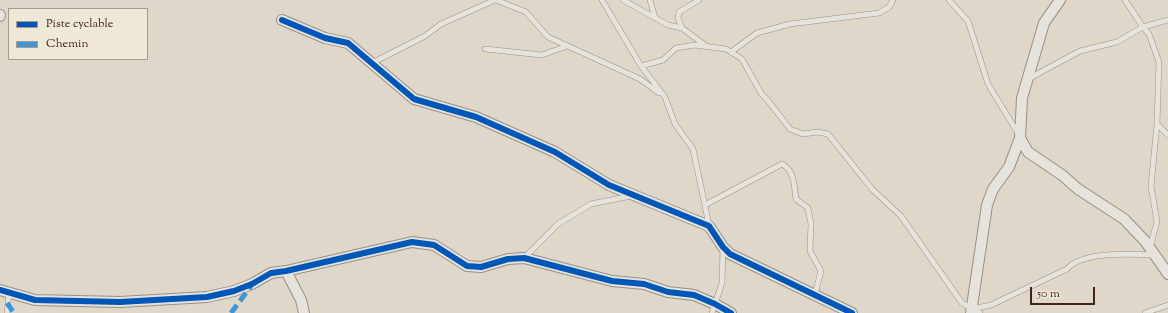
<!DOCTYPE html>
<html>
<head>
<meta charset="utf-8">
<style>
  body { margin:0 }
  #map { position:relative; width:1168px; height:313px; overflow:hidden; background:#dfd8ca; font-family:"Sorts Mill Goudy",serif }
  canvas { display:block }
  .legend { position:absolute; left:8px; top:8px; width:140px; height:52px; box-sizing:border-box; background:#efe8d7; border:1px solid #a99a8a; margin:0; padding:5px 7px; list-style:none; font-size:12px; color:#412416 }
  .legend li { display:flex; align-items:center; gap:8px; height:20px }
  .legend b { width:20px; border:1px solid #a99a8a }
  .scale { position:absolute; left:1030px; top:287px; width:65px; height:18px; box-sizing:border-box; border:2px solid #412416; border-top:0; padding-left:5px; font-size:12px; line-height:14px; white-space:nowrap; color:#412416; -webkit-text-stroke:3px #efe8d7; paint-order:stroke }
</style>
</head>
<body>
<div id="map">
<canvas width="1168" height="313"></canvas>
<ul class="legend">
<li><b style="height:5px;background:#0057b8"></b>Piste cyclable</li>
<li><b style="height:5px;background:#3f95d4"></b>Chemin</li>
</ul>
<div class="scale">50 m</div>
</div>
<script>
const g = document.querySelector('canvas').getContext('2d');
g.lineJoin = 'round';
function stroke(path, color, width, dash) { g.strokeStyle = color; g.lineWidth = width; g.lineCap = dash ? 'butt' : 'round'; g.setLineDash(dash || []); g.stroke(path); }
const lane = new Path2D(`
  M496 0 526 12 548 37 640 79 659 93
  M602 0 641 66 665 97 675 124 693 149 709 225
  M623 0 668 25 682 28 706 46
  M650 0 655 18
  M949 0 968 21 988 84 1019 135
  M1125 0 1143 27 1149 34 1159 62 1157 124 1168 135
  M682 28 678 18 679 12 699 0
  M485 49 542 55 567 46
  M731 52 757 33 790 24 879 13 889 7 893 0
  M372 63 425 36 441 24 495 0
  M641 66 663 60 676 48 695 45 726 49 742 59 761 93 769 102 790 129 803 134 818 132 828 134 872 189 901 216 962 303 980 313
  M1028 79 1080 51 1117 42 1143 27 1168 20
  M705 205 782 164C795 171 794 186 796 199L808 208 811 224 810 251 821 271 815 294
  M1150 247 1157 222 1151 186 1157 124
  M524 258 558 224 591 204 631 196
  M972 309 991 305 1067 269C1082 251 1132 254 1154 255
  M7 313 9 293
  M712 313 722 283 723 248
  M1145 313 1168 305`);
const street = new Path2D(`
  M0 15V16
  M282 20 325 38 348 43 414 99 476 117 555 152 609 185 709 226 723 247 730 254 852 313
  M1020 138 1028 152 1062 175 1078 189 1124 219 1145 241 1168 274
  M286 271 301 300 304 313
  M0 290 35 300 120 302 207 297 234 291 252 284 271 273 286 271 412 242 434 245 467 266 481 267 508 259 524 258 612 281 644 284 668 292 694 295 715 304 731 313
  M971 313 987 205 993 189 1009 167 1020 138 1022 98 1044 23 1060 0`);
const quiet = new Path2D(`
  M7 303 14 313
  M231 313 251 286`);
const cycleway = new Path2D(`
  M282 20 325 38 348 43 414 99 476 117 555 152 609 185 709 226 723 247 730 254 852 313
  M0 290 35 300 120 302 207 297 234 291 252 284 271 273 286 271 412 242 434 245 467 266 481 267 508 259 524 258 612 281 644 284 668 292 694 295 715 304 731 313`);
stroke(lane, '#988f86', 6);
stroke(street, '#988f86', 12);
stroke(lane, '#e6e3dc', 5);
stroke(street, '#e6e3dc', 10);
stroke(quiet, '#3f95d4', 5, [10, 5]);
stroke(cycleway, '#0057b8', 6);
</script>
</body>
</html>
